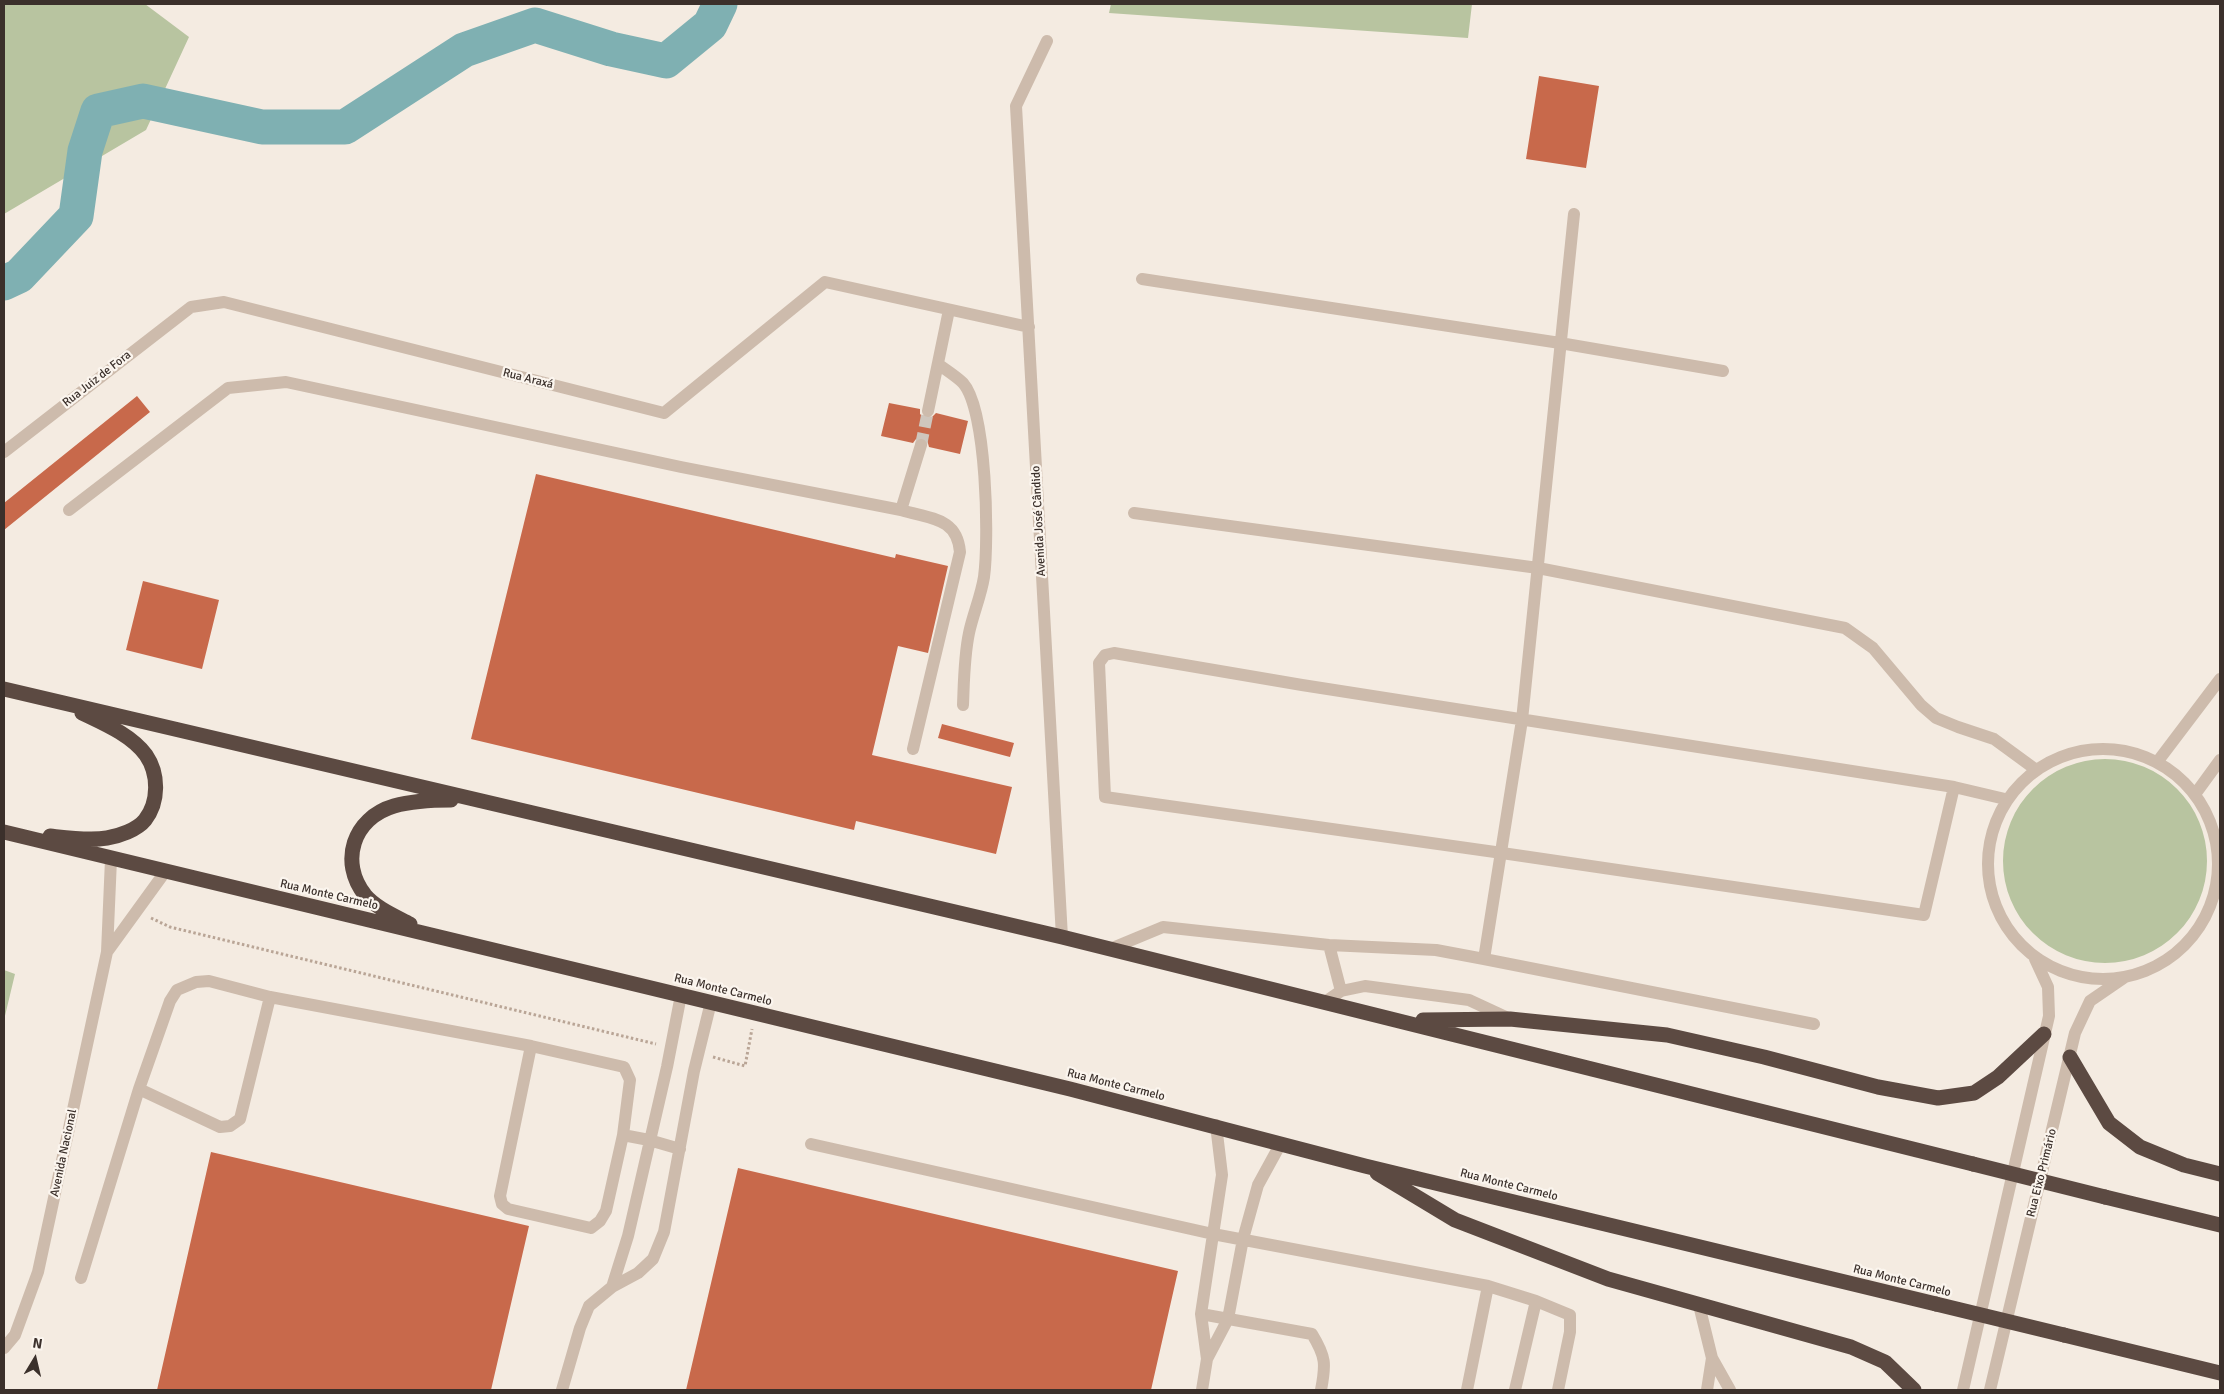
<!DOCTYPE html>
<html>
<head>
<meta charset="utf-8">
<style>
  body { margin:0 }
  #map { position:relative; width:2224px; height:1394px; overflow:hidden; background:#f4ebe1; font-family:Signika,sans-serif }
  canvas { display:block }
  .frame { position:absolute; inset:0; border:5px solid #3b302b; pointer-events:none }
  .north { position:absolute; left:10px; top:1334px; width:50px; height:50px; -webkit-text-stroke:4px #fbf5ee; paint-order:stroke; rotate:9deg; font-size:14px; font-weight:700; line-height:20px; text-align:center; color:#3b302b }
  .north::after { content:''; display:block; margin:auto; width:18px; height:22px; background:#3b302b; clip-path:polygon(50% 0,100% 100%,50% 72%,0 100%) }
</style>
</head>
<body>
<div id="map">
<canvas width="2224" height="1394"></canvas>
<div class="frame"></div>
<div class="north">N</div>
</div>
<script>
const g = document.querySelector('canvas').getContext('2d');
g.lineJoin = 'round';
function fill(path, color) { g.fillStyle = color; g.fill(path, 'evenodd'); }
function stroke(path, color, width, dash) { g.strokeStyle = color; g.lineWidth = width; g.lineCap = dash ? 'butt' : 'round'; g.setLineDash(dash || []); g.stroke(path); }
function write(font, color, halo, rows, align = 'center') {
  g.font = font + ' Signika,sans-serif'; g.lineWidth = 4.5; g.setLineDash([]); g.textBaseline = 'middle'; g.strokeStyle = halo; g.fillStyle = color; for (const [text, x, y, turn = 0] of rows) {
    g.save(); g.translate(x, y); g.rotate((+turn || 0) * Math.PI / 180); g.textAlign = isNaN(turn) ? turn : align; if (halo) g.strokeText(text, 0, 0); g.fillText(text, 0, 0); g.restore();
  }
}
const green = new Path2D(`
  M4 4H145L189 37 146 130 4 214Z
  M1111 4H1472L1468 38 1109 13Z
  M2003 861a102 102 0 1 1 204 0a102 102 0 1 1-204 0Z
  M4 970 15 974 4 1020Z`);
const river = new Path2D(`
  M4 283 19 276 76 216 85 151 98 111 143 101 262 127H345L464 50 535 25 611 49 666 61 710 25 720 4`);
const building = new Path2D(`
  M1539 76 1599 86 1586 168 1526 159Z
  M137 396 150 412 4 530V503Z
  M889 403 920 409V414L926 419 931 418 936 413 968 421 960 454 929 447 927 440 923 437 916 439 913 443 881 436Z
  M536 474 895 558 896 554 948 566 928 653 898 646 872 755 1012 787 996 854 856 821 854 830 471 739Z
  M143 581 219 600 202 669 126 650Z
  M942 724 1014 743 1010 757 938 738Z
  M211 1152 529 1226 491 1390H157Z
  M738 1168 1178 1271 1151 1390H686Z`);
const minorTunnel = new Path2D(`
  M921 445 928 411`);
const path = new Path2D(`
  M151 918 170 927 656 1044
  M713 1057 745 1066 752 1029`);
const minor = new Path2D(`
  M1047 41 1016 106 1062 937
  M1142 279 1560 343 1723 371
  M938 364C946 370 956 376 963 383 987 410 989 540 984 577 981 596 973 614 969 633 964 657 964 681 963 705
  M928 411 949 310
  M4 452 191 307 224 302 664 413 825 282 1029 327
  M69 510 228 388 286 382 681 467 901 510 921 445
  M901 510C930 519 957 517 960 552L913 749
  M1134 513 1538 568 1845 628 1873 648 1921 705 1936 718 1958 727 1994 739 2035 769
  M1114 653 1302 685 1954 787 1924 915 1502 853 1105 797 1099 663 1105 655Z
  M1988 864a115 115 0 1 1 230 0a115 115 0 1 1-230 0Z
  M2158 761 2220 679
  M1954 787 2005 799
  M2196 793 2220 760
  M1329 945 1341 991
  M1110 949 1163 927 1329 945 1436 950 1484 959 1522 720 1574 214
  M107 952 165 872
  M1484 959 1814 1024
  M1325 1002 1341 991 1365 986 1469 1000 1510 1019
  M139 1089 220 1127 230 1126 240 1119 270 997
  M623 1135 649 1140 680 1149
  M811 1144 1213 1234 1488 1286 1536 1301 1570 1315V1332L1558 1390
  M81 1278 139 1089 170 1001 177 990 196 982 209 981 270 997 531 1046 624 1067 630 1080 623 1135 606 1211 600 1221 591 1228 508 1209 502 1204 500 1196 531 1046
  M612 1287 628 1236 667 1067 681 995
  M1699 1305 1712 1358 1730 1390
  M1201 1314 1312 1334C1326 1357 1326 1364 1321 1390
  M4 1348 15 1335 38 1272 107 952 111 859
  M1207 1359 1201 1314 1222 1175 1216 1125
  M562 1390 580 1328 589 1306 612 1287 638 1273 653 1259 664 1232 694 1071 711 1002
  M1202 1390 1207 1359 1228 1319 1243 1239 1258 1185 1281 1143
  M1467 1390 1488 1286
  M1515 1390 1536 1301
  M1707 1390 1712 1358
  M1963 1390 2049 1016 2048 987 2035 959
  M1990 1390 2075 1033 2090 1001 2125 977`);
const highway = new Path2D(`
  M4 689 1062 937 1973 1164
  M4 832 1070 1089 1365 1166 1936 1304
  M50 836C68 838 89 841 107 838 119 836 137 830 145 820 159 802 159 774 146 755 131 735 105 724 82 713
  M410 924C395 916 376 908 365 895 339 862 353 818 394 806 412 801 432 800 451 800
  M1423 1020 1510 1019 1667 1035 1764 1057 1878 1087 1938 1098 1974 1093 1998 1077 2044 1034
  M2070 1057 2109 1123 2140 1147 2184 1165 2220 1174
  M1377 1173 1455 1220 1608 1279 1851 1347 1885 1362 1914 1390
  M2105 1197 2220 1225
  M2064 1335 2220 1373`);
const highwayBridge = new Path2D(`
  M1973 1164 2105 1197
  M1936 1304 2064 1335`);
const streetNames = [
  ["Rua Juiz de Fora",97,379,-38],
  ["Rua Araxá",528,379,14],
  ["Avenida José Cândido",1039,521,-93],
  ["Rua Monte Carmelo",329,895,13],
  ["Rua Monte Carmelo",723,990,14],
  ["Rua Monte Carmelo",1116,1085,14],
  ["Avenida Nacional",64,1153,-78],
  ["Rua Eixo Primário",2042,1173,-76],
  ["Rua Monte Carmelo",1509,1185,14],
  ["Rua Monte Carmelo",1902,1281,14]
];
fill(green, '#b8c4a0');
stroke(river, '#7fb0b2', 35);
fill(building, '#c8694b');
stroke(minorTunnel, '#cfc6bd', 12, [12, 6]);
stroke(path, '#b9a596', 3, [2.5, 2.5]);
stroke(minor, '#cdbbac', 12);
stroke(highway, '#5c4a42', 15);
stroke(highwayBridge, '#5c4a42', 15);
write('12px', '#3b302b', '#fbf5ee', streetNames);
</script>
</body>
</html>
